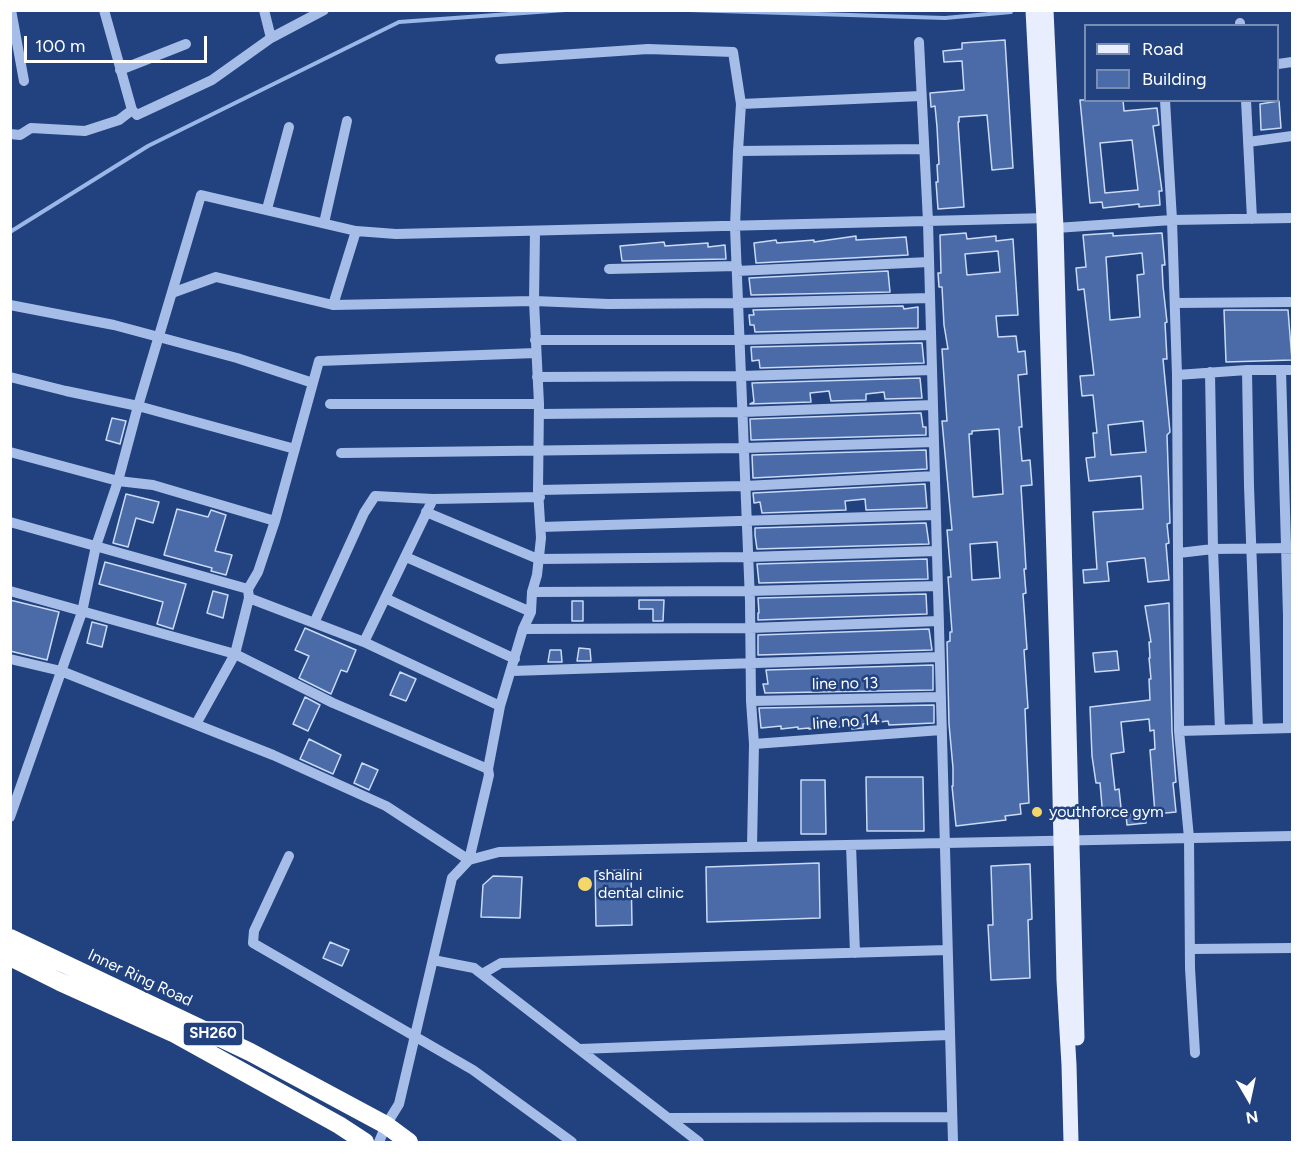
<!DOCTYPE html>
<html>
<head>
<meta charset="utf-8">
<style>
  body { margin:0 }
  #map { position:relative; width:1303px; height:1153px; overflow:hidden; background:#21427f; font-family:Figtree,sans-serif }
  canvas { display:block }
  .frame { position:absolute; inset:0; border:12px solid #fff; pointer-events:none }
  .legend { position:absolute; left:1084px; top:24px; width:195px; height:78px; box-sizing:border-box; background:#21427f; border:2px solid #7a8eb2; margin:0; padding:8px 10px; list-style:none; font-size:18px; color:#fff }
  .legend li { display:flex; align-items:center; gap:12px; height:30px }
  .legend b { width:30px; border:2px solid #7a8eb2 }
  .north { position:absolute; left:1219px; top:1069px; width:60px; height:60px; -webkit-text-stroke:4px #21427f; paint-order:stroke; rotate:171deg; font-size:16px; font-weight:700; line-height:24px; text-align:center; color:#fff }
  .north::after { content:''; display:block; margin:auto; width:21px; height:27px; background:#fff; clip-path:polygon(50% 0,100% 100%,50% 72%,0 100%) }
  .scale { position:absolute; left:24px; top:36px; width:183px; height:27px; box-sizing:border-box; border:3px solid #fff; border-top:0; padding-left:8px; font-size:18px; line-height:21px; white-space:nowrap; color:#fff; -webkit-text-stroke:4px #21427f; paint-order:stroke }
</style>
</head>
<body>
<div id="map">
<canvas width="1303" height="1153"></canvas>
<div class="frame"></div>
<ul class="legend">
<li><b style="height:8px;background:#e8eefd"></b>Road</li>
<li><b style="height:16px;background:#4a6ba8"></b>Building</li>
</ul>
<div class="north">N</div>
<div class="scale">100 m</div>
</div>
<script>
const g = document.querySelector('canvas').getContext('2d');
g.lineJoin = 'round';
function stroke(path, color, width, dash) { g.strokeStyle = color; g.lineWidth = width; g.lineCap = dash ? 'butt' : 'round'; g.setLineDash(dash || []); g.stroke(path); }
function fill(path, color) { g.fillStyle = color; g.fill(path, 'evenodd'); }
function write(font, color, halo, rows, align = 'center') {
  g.font = font + ' Figtree,sans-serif'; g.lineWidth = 5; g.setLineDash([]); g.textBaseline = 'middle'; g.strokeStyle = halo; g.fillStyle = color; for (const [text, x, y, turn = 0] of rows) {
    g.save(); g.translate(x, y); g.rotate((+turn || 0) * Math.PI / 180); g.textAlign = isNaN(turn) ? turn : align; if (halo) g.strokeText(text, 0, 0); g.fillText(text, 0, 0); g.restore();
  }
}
const stream = new Path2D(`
  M689 10 945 18 1011 12
  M10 232 148 146 399 22 565 10`);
const building = new Path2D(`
  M1005 40 1013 168 992 170 987 115 959 117V122H958L964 207 938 209 936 182H938L937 165 939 164 937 127 935 106 931 107 930 93 964 90 962 61 944 62 943 51 962 49V43Z
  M1080 100H1123L1124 111 1157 108 1159 125 1153 126 1162 191H1159L1160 205 1139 207V204L1103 208 1102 202 1090 203ZM1132 140 1138 190 1105 193 1100 143Z
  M1279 101 1281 128 1261 130 1260 104Z
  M966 233 967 239 996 236V241L1013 239 1018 315 996 316 998 337 1016 336 1018 352 1025 351 1027 374 1018 375 1022 427H1019L1022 461 1030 460 1032 485 1021 486 1026 569H1024L1026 593 1023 594 1027 649 1024 650 1028 708 1025 709 1029 803 1020 804 1021 814 1005 816 1006 820 956 826 952 786H953V768L949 724 947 642 950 641V632H952L948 577H951L947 530H952L942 421H947L942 349H948L944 325 942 287H939L938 273H941L940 235ZM998 251 1000 272 967 275 965 254ZM999 429 1003 494 973 497 969 434H972V431ZM997 542 1000 578 972 580 970 544Z
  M1113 233V236L1162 233 1165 265H1162L1163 286 1167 322 1165 323 1167 359H1163L1170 432 1167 435 1170 523 1167 524 1169 543 1166 544 1169 580 1148 582 1145 558H1143L1107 562 1109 581 1084 583 1083 570 1097 569 1093 512 1143 509 1141 476 1089 481 1086 458 1095 457 1093 433H1097L1093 395 1082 396 1080 376 1094 375 1084 289 1078 290 1076 268 1086 267 1083 235ZM1142 253 1144 274 1137 275 1140 317 1110 320 1106 257ZM1143 421 1146 452 1111 455 1108 425Z
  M856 236V240L906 237 908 255 756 263 754 243 776 240 777 243 814 240V242Z
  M664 242 665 246 708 243V247L725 245 726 259 622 261 620 246Z
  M888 271 890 292 751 295 749 278Z
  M903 306 904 309 918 307V328L755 332 754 325H750L749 315H754L753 310Z
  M1224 310H1288L1292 360 1226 362Z
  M922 343 924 363 760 368 759 360 752 361 751 347Z
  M920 378 922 398 885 399 884 392 866 394V400L831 401 829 391 810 393 811 402 750 404 754 402 752 383Z
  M921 413 923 427H926V435L751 440 750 419Z
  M112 418 126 421 120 444 106 440Z
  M926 450 927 469 753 478 752 455Z
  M925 484 927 508 866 510 865 499 845 501 846 510 762 513 760 502 754 503 753 493Z
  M126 494 159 502 153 523 136 518 128 547 113 543Z
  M177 509 208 517 211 510 226 515 215 551 232 555 226 575 211 571 212 568 164 555Z
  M926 523 929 544 757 549 755 535V528Z
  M927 559 928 579 759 583 757 564Z
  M105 562 186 584 173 629 157 624 163 602 99 584Z
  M213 591 228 595 223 618 207 613Z
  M926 594 927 614 758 620V613H759L758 598Z
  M10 600 59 612 47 660 10 651Z
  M639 600H664L663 621H653V609H639Z
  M572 601H583V621H572Z
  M1169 603 1172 731 1176 782 1173 783 1176 812 1155 814 1150 750 1155 749 1154 730 1150 731 1149 719 1121 722 1124 752 1111 754 1115 790 1119 789 1122 817 1103 818 1100 783H1096L1092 756 1090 707 1150 700 1149 679H1151L1149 658H1150L1149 642H1151L1145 606Z
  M92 622 107 626 102 647 87 643Z
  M305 628 356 650 347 672 341 670 331 694 299 678 309 656 295 650Z
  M929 629 932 650 758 655V635Z
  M579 648 590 649 591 661H577Z
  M550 650H561L562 662H548Z
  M1117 651 1119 670 1095 672 1093 653Z
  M933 665V690L765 693 763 684H768L766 670Z
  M400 672 416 679 406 701 390 695Z
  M305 697 320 705 308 731 293 724Z
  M934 705V723L889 725 888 721 863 724V728L852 729 851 726 809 729V728L798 729V727L781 729V726L761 728 759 708Z
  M309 739 341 755 333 774 300 759Z
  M362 763 378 770 369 790 354 783Z
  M866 777H923L924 831H867Z
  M801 780H825L826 834H801Z
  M1145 813 1146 823 1127 825 1126 815Z
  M819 863 820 918 707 922 706 867Z
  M1030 864 1032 919 1028 920 1030 978 991 980 988 925H993L991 866Z
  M631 870 632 925 596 926 595 871Z
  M493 876 522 877 520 918 481 917 483 885Z
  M330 942 349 950 342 966 323 958Z`);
const minor = new Path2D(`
  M11 10 24 81
  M104 10 132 110 137 115 212 80 271 38 264 10
  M1240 23V26
  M271 38 324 10
  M919 42 928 222 953 1142
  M500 59 648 49 733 52 741 104 738 151
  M1278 64 1292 62
  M120 70 186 44
  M1165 100 1172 220 1292 218
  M1246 100 1252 219
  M741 104 921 96
  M10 134 20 135 31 128 85 131 119 120 132 110
  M1248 142 1292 136
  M267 209 289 127
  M324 223 347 121
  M1056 228 1172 220 1177 375 1179 731 1189 838 1190 968 1195 1053
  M356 231 333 305 534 301 608 304 738 303 930 298
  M609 269 737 266
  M737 271 929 262
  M172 293 216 277 333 305
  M1175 303 1292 302
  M10 305 114 325 237 358 313 383
  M535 340H740L931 335
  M1247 370 1249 486 1258 729
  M1281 370 1288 616V728
  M1210 372 1213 549 1220 730
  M1177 375 1247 370H1292
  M10 377 66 391 138 406 295 449
  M537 377 741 376 932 370
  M330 404H539
  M539 414 742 412 933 405
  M10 452 118 481 153 485 275 521
  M341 453 744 448 934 442
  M538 490 745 486 935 476
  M426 512 538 559 748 557 937 551
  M10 522 248 589
  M541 527 936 515
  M1179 553 1213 549 1292 548
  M406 557 531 612
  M10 591 235 654 333 703 488 769
  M532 592 749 591 938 586
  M385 598 515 659
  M314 623 364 513 375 496 433 499
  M523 629 750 628 939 621
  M364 642 433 499 540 497
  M10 659 61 671 273 755 386 806 469 860 489 775 488 769 500 706 523 629 531 612 532 592 537 575 541 538 538 490 539 404 534 301 535 231
  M512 671 939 657
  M751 701 940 697
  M500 706 364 642 249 598 248 589 258 572 275 521 319 361 536 353
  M196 724 235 654 249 598
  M1179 731 1292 728
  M754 744 941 730
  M10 817 82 612 96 546 118 481 138 406 201 195 356 231 396 234 1049 218
  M851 845 855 953
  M752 847 754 744 751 701 750 601 735 227 738 151 924 149
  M289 856 254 931 253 943 473 1070 572 1142
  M1191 949 1292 948
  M433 960 474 968 699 1142
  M482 974 501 963 947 950
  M580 1049 949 1035
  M669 1118 952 1117
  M379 1142 386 1125 399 1104 452 878 469 860 499 852 1292 836`);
const major = new Path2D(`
  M1033 10 1044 219 1057 658 1064 980 1069 1065 1071 1142
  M1046 10 1056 228 1077 1038`);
const highway = new Path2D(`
  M10 938 250 1052 386 1125 409 1142
  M10 957 60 982 173 1033 339 1125 365 1142`);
const markers = [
  [1037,812,6,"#f4d768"],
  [585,884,8,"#f4d768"]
];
const shields = [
  [213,1034,60]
];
const shieldNames = [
  ["SH260",213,1034]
];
const streetNames = [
  ["line no 13",845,684,-1],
  ["line no 14",846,722,-4],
  ["Inner Ring Road",140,978,25]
];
const poiNames = [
  ["youthforce gym",1049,812],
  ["shalini",598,875],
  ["dental clinic",598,893]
];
stroke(stream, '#9ab7e8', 4);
fill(building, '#4a6ba8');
stroke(building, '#cadaf6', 1.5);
stroke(minor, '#a6bee7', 10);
stroke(major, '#e8eefd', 15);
stroke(highway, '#fff', 18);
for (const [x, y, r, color] of markers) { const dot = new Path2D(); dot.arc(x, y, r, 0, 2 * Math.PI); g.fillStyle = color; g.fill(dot); stroke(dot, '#21427f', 2); }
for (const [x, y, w] of shields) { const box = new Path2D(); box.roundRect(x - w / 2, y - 12, w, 24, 4.5); g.fillStyle = '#21427f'; g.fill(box); stroke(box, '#fff', 1.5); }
write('bold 15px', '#fff', null, shieldNames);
write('16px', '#fff', '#21427f', streetNames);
write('16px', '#fff', '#21427f', poiNames, 'left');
</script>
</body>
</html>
